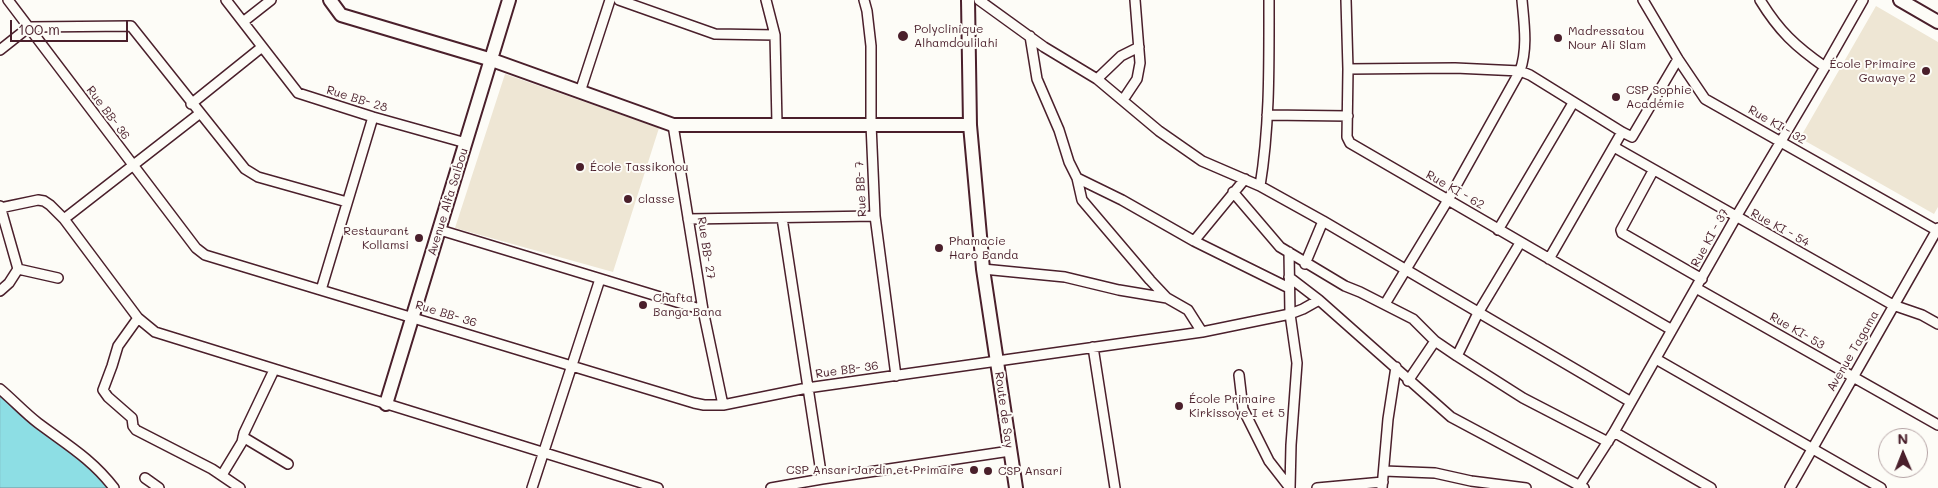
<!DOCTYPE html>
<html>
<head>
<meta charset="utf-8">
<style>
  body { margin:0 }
  #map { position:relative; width:1938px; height:488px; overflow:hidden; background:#fdfcf7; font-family:Mali,sans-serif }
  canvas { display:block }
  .north { position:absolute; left:1878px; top:428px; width:50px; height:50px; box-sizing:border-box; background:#fdfcf7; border:1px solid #b5a4a5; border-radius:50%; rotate:359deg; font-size:14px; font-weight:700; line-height:20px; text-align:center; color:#4a1f2b }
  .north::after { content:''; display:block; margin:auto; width:18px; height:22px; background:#4a1f2b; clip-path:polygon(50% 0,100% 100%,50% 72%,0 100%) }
  .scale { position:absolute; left:10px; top:20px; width:118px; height:22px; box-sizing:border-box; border:2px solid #4a1f2b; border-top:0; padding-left:6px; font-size:15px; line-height:18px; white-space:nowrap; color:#4a1f2b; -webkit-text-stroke:4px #fdfcf7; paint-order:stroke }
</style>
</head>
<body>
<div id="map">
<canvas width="1938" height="488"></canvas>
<div class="north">N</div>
<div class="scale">100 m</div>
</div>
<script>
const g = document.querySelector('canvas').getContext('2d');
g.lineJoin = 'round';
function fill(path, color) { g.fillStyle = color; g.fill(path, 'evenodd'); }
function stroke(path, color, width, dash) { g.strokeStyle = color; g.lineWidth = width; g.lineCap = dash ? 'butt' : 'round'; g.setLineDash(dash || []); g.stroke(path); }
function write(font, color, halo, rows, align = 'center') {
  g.font = font + ' Mali,sans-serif'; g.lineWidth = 4; g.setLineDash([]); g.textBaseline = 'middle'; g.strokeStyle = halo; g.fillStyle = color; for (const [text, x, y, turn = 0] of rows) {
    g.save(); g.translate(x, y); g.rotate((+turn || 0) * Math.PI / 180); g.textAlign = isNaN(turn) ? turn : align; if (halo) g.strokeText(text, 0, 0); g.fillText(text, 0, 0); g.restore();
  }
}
const built = new Path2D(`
  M1876 6 1938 42V207L1934 214 1800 138Z
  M505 74 659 128 613 272 455 228Z`);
const water = new Path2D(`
  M0 395C38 423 79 451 108 488H0Z`);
const street = new Path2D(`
  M8 0 196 248 205 255 694 403 704 405H723L807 388 1202 332 1290 314 1303 309 1319 300
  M226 0 298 93 373 117 466 143
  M619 0 715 34 775 35
  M766 0 775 35 777 124
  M864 0 867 11 871 46V124L875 216 896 376
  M979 0 1044 47 1097 79 1159 131 1202 161 1260 186 1323 221 1631 402
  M1346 0 1348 69 1347 137 1350 143 1672 330
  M1643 0 1678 59 1705 99 1938 231
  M1760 0C1779 31 1795 46 1825 67
  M243 22 271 0
  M1030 36 1037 79 1059 130 1069 162 1077 178 1082 200 1150 280 1167 298 1188 310 1202 332
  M0 50 29 27 131 26 245 169 258 177 347 202
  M1348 69 1455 68 1520 71 1530 75 1622 132 1632 137 1678 59
  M1097 79 1121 56 1139 47
  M580 92 610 0
  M1123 100 1137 79 1140 63 1135 0
  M191 104 262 47
  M1267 115 1348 116
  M673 125 703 310 723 405
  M1614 147 1893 305 1922 315 1938 324
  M1653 171 1621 230 1622 233 1702 279
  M1077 178 1122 200 1194 241 1289 288
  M1260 186C1270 125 1269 62 1269 0
  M1233 192 1280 247 1345 286 1360 292 1413 319 1435 341
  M0 206 18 269 58 278
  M0 208 38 200 44 201 50 205 64 219 138 318 155 332 658 488
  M782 218 822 479
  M64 219 199 114
  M688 219 875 216
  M440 230 703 310
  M1498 230 1573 103
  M1194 241 1245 179
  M1520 243 1478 313 1457 356 1523 398 1608 442
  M1289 252 1290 314 1297 363 1291 445 1290 488
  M1549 259 1622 132
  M1305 264 1323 221
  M983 269 1065 277 1119 290 1167 298
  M1289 277 1319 300 1451 417 1584 488
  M1696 288 1938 425
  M321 290 373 117
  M0 291 9 283 18 269
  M1385 304 1448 200 1520 71C1528 48 1524 23 1522 0
  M138 318 118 346 112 366 103 390 108 397 132 418 133 426 136 430 212 469 240 488
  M1093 347 1115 488
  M1656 359 1881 488
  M1239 375 1243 409 1269 461 1290 488
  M1408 381 1435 341 1457 356
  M0 389C13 400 25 413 38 423 66 444 92 459 114 488
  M1614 432 1711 488
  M243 437 288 464
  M1384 471 1435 473 1471 481 1526 488
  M222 475 242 442 244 433 274 370
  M145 478 159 488
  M532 488 600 279
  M771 488 822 479 1010 451
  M1317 488 1383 482
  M1382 488 1388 419 1396 367
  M1578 488 1614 432 1736 217 1825 67 1863 0
  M1790 488 1938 228`);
const secondary = new Path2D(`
  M330 0 341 15 492 60 673 125H970
  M968 0 970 125 983 269 1016 488
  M1900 0 1938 22
  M386 404 509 0`);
const markers = [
  [903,36,6,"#4a1f2b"],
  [1558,38,5,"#4a1f2b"],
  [1926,71,5,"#4a1f2b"],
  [1616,97,5,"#4a1f2b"],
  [580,167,5,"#4a1f2b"],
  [628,199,5,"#4a1f2b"],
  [419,238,5,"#4a1f2b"],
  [939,248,5,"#4a1f2b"],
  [643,305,5,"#4a1f2b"],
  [1179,406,5,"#4a1f2b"],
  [974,470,5,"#4a1f2b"],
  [988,471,5,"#4a1f2b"]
];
const poiNames = [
  ["Polyclinique",914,29],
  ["Alhamdoulilahi",914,43],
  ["Madressatou",1568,31],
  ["Nour Ali Slam",1568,45],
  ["École Primaire",1916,64,"right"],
  ["Gawaye 2",1916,78,"right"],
  ["CSP Sophie",1626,90],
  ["Académie",1626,104],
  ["École Tassikonou",590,167],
  ["classe",638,199],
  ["Restaurant",409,231,"right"],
  ["Kollamsi",409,245,"right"],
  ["Phamacie",949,241],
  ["Haro Banda",949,255],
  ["Chafta",653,298],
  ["Banga Bana",653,312],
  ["École Primaire",1189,399],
  ["Kirkissoye I et 5",1189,413],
  ["CSP Ansari Jardin et Primaire",964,470,"right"],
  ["CSP Ansari",998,471]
];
const streetNames = [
  ["Rue BB- 28",357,99,17],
  ["Rue BB- 36",108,113,53],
  ["Rue KI - 32",1777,125,30],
  ["Rue BB- 7",861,189,-93],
  ["Rue KI - 62",1455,190,30],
  ["Avenue Alfa Saibou",448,202,-73],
  ["Rue KI - 54",1780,228,29],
  ["Rue KI - 37",1710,238,-61],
  ["Rue BB- 27",706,248,81],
  ["Rue BB- 36",446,314,17],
  ["Rue KI- 53",1797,331,30],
  ["Avenue Tagama",1853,351,-60],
  ["Rue BB- 36",847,370,-8],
  ["Route de Say",1004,410,82]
];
fill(built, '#eee6d4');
fill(water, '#8ddee4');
stroke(water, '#72929a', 1);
stroke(street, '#4a1f2b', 12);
stroke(secondary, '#4a1f2b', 16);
stroke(street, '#fdfcf7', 9);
stroke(secondary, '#fdfcf7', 12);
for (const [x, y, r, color] of markers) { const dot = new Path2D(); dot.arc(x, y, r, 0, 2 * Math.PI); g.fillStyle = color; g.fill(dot); stroke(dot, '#fdfcf7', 2); }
write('12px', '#4a1f2b', '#fdfcf7', poiNames, 'left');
write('12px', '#4a1f2b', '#fdfcf7', streetNames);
</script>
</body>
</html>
